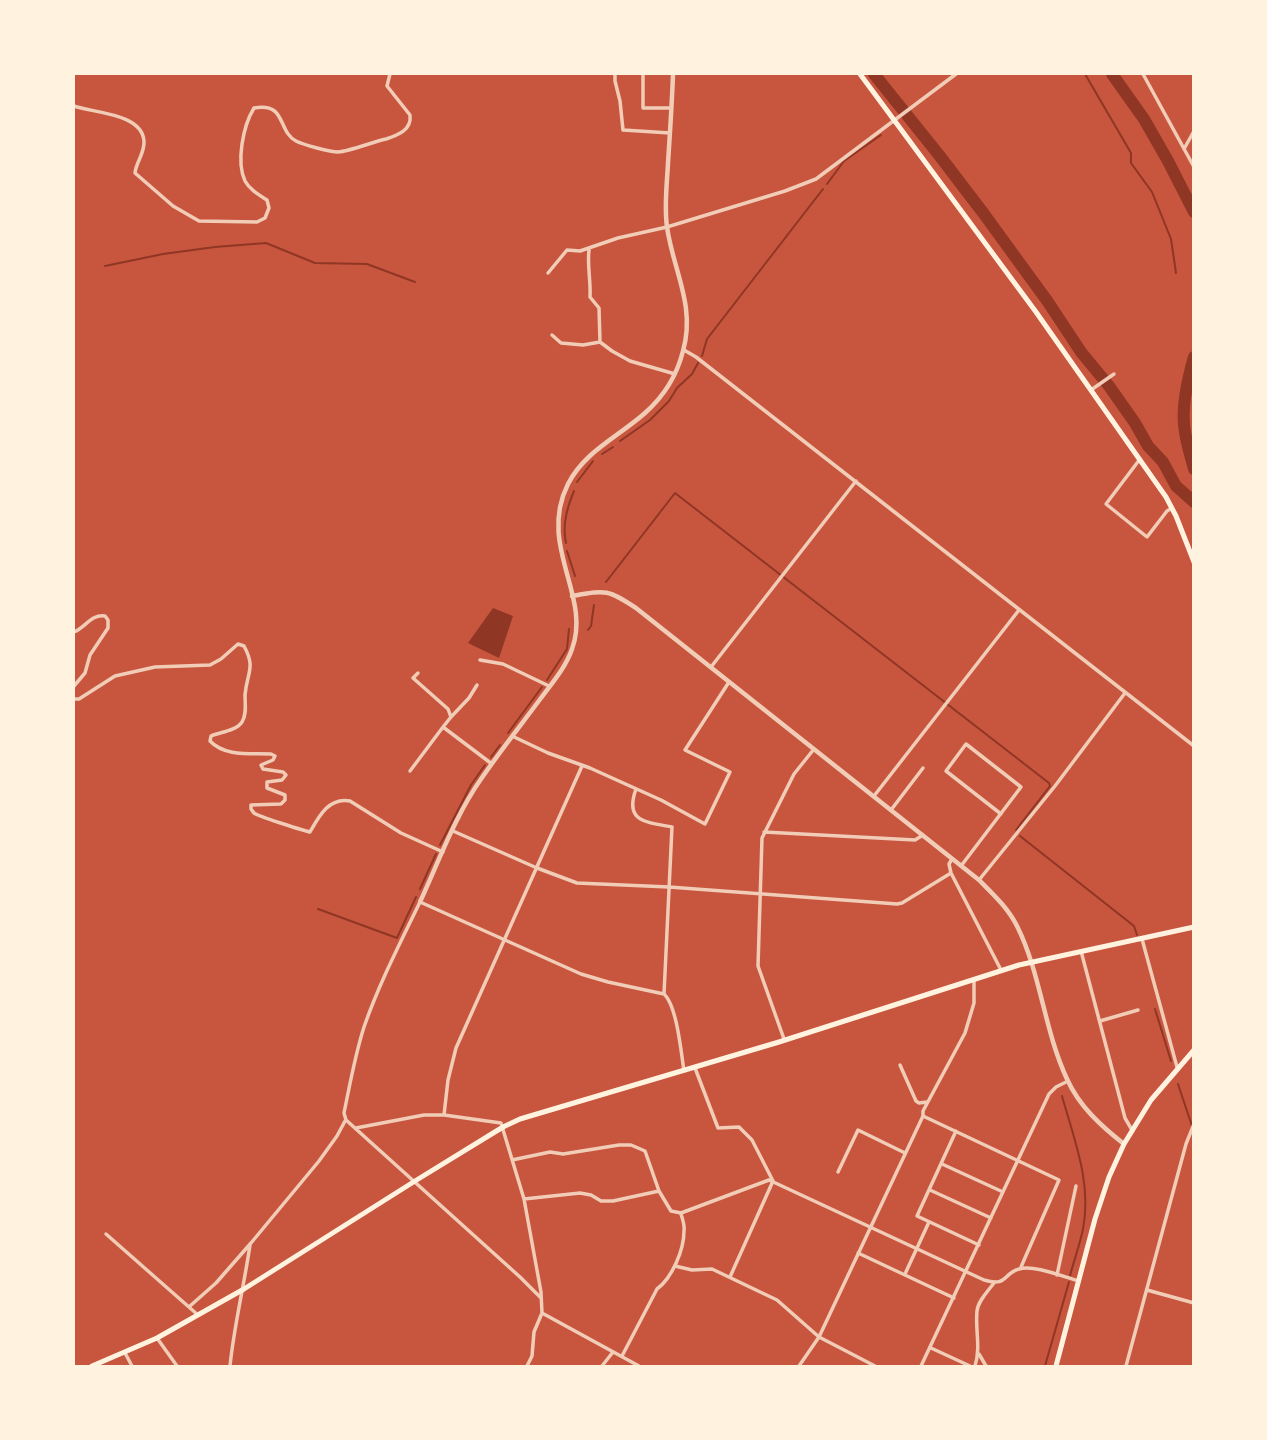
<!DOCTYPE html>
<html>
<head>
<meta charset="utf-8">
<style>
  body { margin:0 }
  #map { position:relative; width:1267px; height:1440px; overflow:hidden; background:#c8553d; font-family:"Space Grotesk",sans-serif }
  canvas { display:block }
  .frame { position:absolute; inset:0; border:75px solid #fff3e0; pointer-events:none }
</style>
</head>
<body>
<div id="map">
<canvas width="1267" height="1440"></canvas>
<div class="frame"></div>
</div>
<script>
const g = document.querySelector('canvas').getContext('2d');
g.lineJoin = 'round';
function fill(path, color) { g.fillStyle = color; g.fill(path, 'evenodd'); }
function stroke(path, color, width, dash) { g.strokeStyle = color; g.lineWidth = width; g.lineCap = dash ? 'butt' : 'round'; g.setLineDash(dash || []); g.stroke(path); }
const water = new Path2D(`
  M493 608 513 616 499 658 468 643Z`);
const stream = new Path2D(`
  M1085 74 1131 153V163L1152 192 1171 239 1176 273
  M827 184 844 161 881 135
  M105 266 163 254 215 247 266 243 315 263 367 264 415 282
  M702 356 707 339 823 189
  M620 441 650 420 669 401 677 388 692 374 698 363
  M602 454 613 447
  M577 482 593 461
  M566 543C562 525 567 508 574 491
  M567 551 575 576
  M606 582 675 493 1049 783 1050 786 1016 830
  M588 630 591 626 594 605
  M547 680 567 649 569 629
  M508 733 542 687
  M491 757 500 745
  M1020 836 1134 926 1137 935
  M440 845 471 785 485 765
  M420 889 436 854
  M318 909 397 938 416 897
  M1155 1009 1171 1061
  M1178 1084 1192 1126
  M1062 1096C1074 1139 1092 1183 1083 1229 1080 1244 1074 1260 1070 1276
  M1045 1366 1069 1282`);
const river = new Path2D(`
  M874 74 939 155 984 214 1048 302 1081 352 1109 386 1135 423 1148 446 1163 462 1176 486 1194 502
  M1112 74 1144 119 1168 161 1194 212
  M1194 357C1188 378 1182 402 1184 424 1185 439 1190 454 1194 469`);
const minor = new Path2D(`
  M615 74V81L620 101 623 130 670 133
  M643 74V108H671
  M1143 74 1194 167
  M74 106C93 113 142 113 144 141 145 153 136 162 135 173L173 206 199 221 257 222 265 218 269 208 267 200C259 195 250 190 245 181 236 162 243 126 254 108 287 102 277 131 296 141 304 145 330 152 338 152 351 151 372 142 386 139 398 135 412 130 410 115L387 86 390 74
  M1184 149 1194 131
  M589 250C587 265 591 281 590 297L599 308 600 342
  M548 273 567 250 580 251 618 238 667 227 785 191 816 179 956 74
  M552 335 561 343 583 345 600 342 612 351 630 361 675 374
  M684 350 696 357 1194 746
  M1091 390 1114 374
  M1140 459 1106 504 1147 537 1167 511 1172 508
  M74 632C86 627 91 614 105 616L108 620V628L90 655 85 673 74 686
  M480 660 503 664 549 686
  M711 667 856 481
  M418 673 413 678 448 709 451 717 443 727 492 764
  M74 699H79L115 676 155 667 210 665 221 659 238 644 244 646C256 668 247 672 245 695 245 704 247 714 242 722 236 731 220 732 211 736L210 741C225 757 251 753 271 754L275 756 273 760 261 765 263 769 283 772 286 775 282 780 267 782V788L285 795V800L281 804 251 805V809C252 810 253 812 254 813 257 816 305 831 310 832 319 816 329 797 350 801L401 833 443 852
  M451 717 469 698 477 685
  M512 736 548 753 590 768 661 800 705 824 730 772 685 750 729 682
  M410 771 443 727
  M636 789C624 822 646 822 672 827L664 994
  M874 796 1019 610
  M891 810 923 768
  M453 831 537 868 577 883 669 887 897 904 902 903 951 873
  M764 832 915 840 923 835
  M952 859 949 864 951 873 1001 970
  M961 866 1021 787 966 744 946 771 1001 814
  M979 880 1055 786 1125 693
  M1142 939 1177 1067
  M1081 951 1125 1118 1132 1130
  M1100 1021 1138 1010
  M784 1039 758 966 762 838 794 774 814 749
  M900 1065 916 1101 919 1103 927 1102
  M695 1068 718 1128 739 1127 752 1140 773 1181 730 1277
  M444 1115 448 1080 456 1048 582 766
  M923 1116 1059 1180 1021 1267
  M356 1128 424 1115H444L501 1123 524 1199 541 1292 542 1313 534 1332 532 1356 527 1366
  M956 1131 917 1216 979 1245
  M512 1160 550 1152 563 1154 619 1145H631L645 1151 659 1191 671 1211 681 1213 769 1180 984 1280C1008 1287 1002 1274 1019 1269 1033 1264 1064 1277 1079 1281
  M942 1164 1003 1192
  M838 1172 858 1130 905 1153
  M930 1190 991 1218
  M524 1199 580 1193 591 1195 601 1201H613L659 1191
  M106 1234 198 1315
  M858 1253 954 1298
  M675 1266 692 1270 712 1269 777 1300 819 1337 875 1366
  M905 1274 929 1222
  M1057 1275 1076 1186
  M1147 1290 1194 1303
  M541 1298 520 1277 346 1120 344 1113C350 1084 355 1055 364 1027 379 984 400 943 420 902L581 974 608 982 664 994C677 1006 681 1052 684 1071
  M190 1306 216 1283 251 1243 319 1161 337 1136 345 1121
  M542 1313 639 1366
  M157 1338 177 1366
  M931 1348 970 1366
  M125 1353 132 1366
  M979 1354 986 1366
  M622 1356 657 1289C672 1278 684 1250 684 1231 685 1226 683 1220 681 1214
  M230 1366C234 1326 244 1286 250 1245
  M602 1366 613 1352
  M799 1366 819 1337 923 1116V1111L965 1033 974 1003V980
  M921 1366 1049 1094 1056 1087 1068 1081
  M975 1366C981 1347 975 1330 977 1311 978 1301 988 1291 994 1283
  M1126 1366 1186 1144 1194 1124`);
const tertiary = new Path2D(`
  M572 596C606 590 607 589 636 608L979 880C993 894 1008 908 1017 926 1041 974 1044 1030 1067 1079 1079 1106 1101 1126 1124 1144
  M420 902C439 861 455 816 481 779 500 751 521 725 541 698 552 683 566 667 572 649 592 596 537 546 568 484 585 451 618 437 645 413 663 397 677 375 683 351 696 306 673 270 667 227 664 206 667 184 668 163 670 133 672 103 673 74`);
const secondary = new Path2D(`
  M860 74 1036 312 1166 497 1176 516 1194 562`);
const primary = new Path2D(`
  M92 1366 157 1338 244 1289 415 1181 503 1127 520 1119 779 1042 1019 965 1194 927
  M1056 1366 1095 1219 1109 1177 1124 1144 1151 1100 1194 1050`);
fill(water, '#8f3625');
stroke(stream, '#8f3625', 2);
stroke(river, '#8f3625', 12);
stroke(minor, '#f1ccb7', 3.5);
stroke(tertiary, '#f1ccb7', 4.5);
stroke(secondary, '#fff3e0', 5);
stroke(primary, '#fff3e0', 5);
</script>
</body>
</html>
